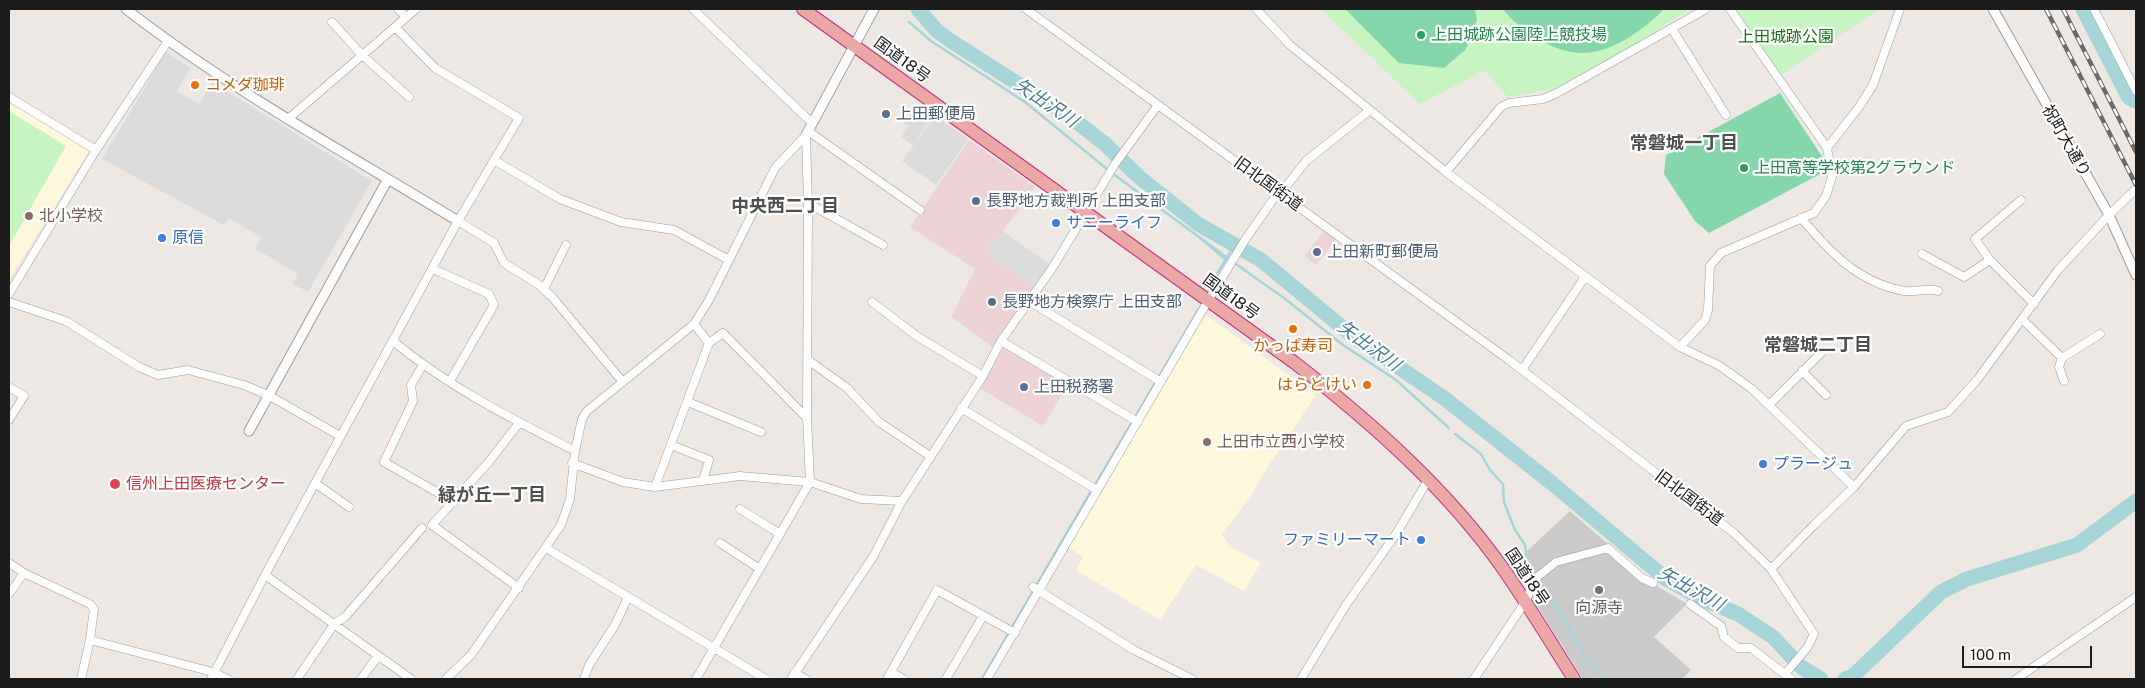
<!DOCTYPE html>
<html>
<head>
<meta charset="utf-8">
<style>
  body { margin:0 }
  #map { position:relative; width:2145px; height:688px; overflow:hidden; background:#ede8e3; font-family:"Public Sans",sans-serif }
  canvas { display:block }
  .frame { position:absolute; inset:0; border:10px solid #1c1c1c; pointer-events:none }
  .scale { position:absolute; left:1962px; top:646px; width:130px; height:22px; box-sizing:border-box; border:2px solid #1c1c1c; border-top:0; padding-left:6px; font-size:15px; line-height:18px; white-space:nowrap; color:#1c1c1c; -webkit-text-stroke:4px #fff; paint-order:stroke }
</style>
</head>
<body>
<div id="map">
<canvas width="2145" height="688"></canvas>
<div class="frame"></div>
<div class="scale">100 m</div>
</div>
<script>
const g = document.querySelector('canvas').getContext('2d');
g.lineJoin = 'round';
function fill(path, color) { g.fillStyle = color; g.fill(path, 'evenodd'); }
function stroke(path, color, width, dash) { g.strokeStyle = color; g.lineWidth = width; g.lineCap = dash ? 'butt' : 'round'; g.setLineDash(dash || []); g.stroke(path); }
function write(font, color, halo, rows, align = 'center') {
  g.font = font + ' "Public Sans","Noto Sans JP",sans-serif'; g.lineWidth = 4.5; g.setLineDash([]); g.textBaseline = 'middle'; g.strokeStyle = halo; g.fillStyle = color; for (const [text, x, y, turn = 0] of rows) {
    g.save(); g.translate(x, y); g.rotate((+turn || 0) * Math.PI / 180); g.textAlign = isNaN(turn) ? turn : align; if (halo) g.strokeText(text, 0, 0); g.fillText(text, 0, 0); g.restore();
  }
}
const commercial = new Path2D(`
  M969 140 1035 187 987 253 1036 286 993 347 951 317 975 269 910 227Z
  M1325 229 1337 238 1316 265 1305 256Z
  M1004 346 1068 385 1043 426 981 389Z`);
const education = new Path2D(`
  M9 101 89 151 9 280Z
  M1205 314 1316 395 1265 471 1251 496 1221 535 1233 548 1261 563 1244 591 1196 565 1160 620 1076 570 1083 557 1068 547Z`);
const religious = new Path2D(`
  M1570 511 1608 544 1607 552 1642 581 1652 583 1687 604 1654 637 1691 670 1682 679H1583L1531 596 1538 581 1528 560 1527 551Z`);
const park = new Path2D(`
  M1321 9H1690L1588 75 1553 89 1508 97 1484 70 1420 104Z
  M1733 9H1879L1779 76Z
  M9 111 66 146 9 246Z`);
const pitch = new Path2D(`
  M1345 9H1475L1477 20 1466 49 1444 68 1399 63Z
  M1503 9H1664C1655 19 1642 29 1631 36 1598 57 1573 59 1538 39 1525 31 1512 21 1503 9Z
  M1780 93 1823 158 1822 173 1709 233 1695 221 1664 174 1666 155Z`);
const parking = new Path2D(`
  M166 52 190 68 177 91 199 104 212 82 372 181 308 292 293 284 298 274 256 249 261 237 229 218 224 225 102 159Z
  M913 108 919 113 921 109 932 117 913 145 901 137 909 126 903 122Z
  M935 116 968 139 936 185 902 161Z
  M1003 231 1050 265 1036 286 987 253Z`);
const stream = new Path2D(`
  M909 22 931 41 1025 102 1107 169
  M1112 173 1229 259
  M1199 237 1226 260
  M1233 262 1284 298 1343 345 1396 380 1449 428
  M1208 289 1235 244
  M1455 434 1481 454 1490 470 1503 484 1504 502 1515 530 1525 545 1527 560 1533 575
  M1095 485 1200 307
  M1538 582 1553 600 1589 663 1604 679
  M982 679 1090 493`);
const river = new Path2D(`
  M918 9 937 31 951 41 1073 119 1105 144 1139 177 1198 224 1261 260 1354 337 1444 398 1553 484 1666 579 1702 599 1738 614 1773 637 1801 667 1821 679
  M2083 9 2128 96 2131 99 2136 101
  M1845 679 1853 676 1941 592 1967 579 2077 545 2136 501`);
const minor = new Path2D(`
  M398 9 406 17
  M693 9 812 123
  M1026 9 1509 360 1734 533 1771 569 1814 634 1807 648 1785 674
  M1256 9 1290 45 1446 172 1680 347 1720 366 1752 389 1854 487
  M2094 9 2136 91
  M332 22 362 55 409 97
  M1672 29 1726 115
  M9 97 96 150
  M288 119 416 9
  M808 131 920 210
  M1827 148 1859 107 1873 85 1900 9
  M494 160 560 199 621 222 674 230 727 259
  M1446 172 1501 107 1509 103 1543 99 1557 93 1706 9
  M1281 193 1306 161 1370 110
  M2021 200 1975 239 1990 260 2034 304
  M808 203 883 245
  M1801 218C1830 252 1857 282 1904 291 1916 293 1926 287 1938 291
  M458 221 494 243 504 263 538 284 553 298 622 381
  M1922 254 1964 277 1990 260
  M433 269 489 294 494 305 450 381
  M544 289 566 245
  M9 294 96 150 168 41
  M1029 301 1161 382
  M9 302 66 321 139 367 158 375 188 370 244 385 268 395 340 436
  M872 302 918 337 983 376
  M2022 319 2062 358
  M694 324 709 343
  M393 341C447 386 512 419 575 451
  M1001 341 1138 422
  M1680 347 1705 320 1708 310 1710 266 1721 253 1814 213 1826 196 1832 177 1827 148 1730 9
  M808 360 847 388 879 422 930 456
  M423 365 411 385 413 401 384 462 454 502
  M1522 370 1585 277
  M1802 371 1826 395
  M2064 381 2059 367 2062 358 2100 334
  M9 387 24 396 9 420
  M688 402 761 432
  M1770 404 1821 353
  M961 408 1097 490
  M671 445 709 460 703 481
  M572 463 623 482 655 487 740 476 810 482 861 499 902 501
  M315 483 349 507
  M655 487 709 343 723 333 807 418
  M740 509 780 534
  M720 543 760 569
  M546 548 766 679
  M9 563 24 573 90 604 94 609 90 640 81 679
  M1771 569 1814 525 1854 487 1906 426 1948 412 1977 380 2058 270 2109 215 2136 189
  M265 575 411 679
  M1033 587 1134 650 1192 679
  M519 588 432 525 488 463 519 423
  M9 594 24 573
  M1690 604 1721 626 1724 637 1738 648H1751L1791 679
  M90 640 213 672 228 679
  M891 672 903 679
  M794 673 806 679
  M211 679 265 575 458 221 519 118 435 68 395 27
  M297 679 335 623 345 617 422 528
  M361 679 378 656
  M446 679 471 655 561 525 570 499 575 451 582 419 587 411 694 324 709 300 775 168 806 135
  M584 679 589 665 615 625 628 597
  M696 679 810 482 807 418 808 203 806 135
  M791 679 873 557 902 501 983 376 1001 341 1053 267 1115 164 1158 105
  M887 679 937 590 1015 633
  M946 679 983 616
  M987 679 1208 301 1245 240 1279 191
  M1301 679 1346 605 1396 534 1428 480
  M1474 679 1525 602 1536 578 1556 562 1608 548 1642 578 1653 583
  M2016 679 2136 597`);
const tertiary = new Path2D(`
  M126 9C229 89 346 153 458 221
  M1993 9 2109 215 2136 275
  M806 135 874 9
  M249 431 388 179`);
const trunk = new Path2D(`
  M803 9 1295 363C1372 423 1448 490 1504 570 1529 606 1551 643 1574 679`);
const rail = new Path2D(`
  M2046 9 2136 185
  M2063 9 2136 152`);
const markers = [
  [1421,35,5,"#2e9e5b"],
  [195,85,5,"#e8710a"],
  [886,114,5,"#5c6f8a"],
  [1744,168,5,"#2e9e5b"],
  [976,201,5,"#5c6f8a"],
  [29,216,5,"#8d6e63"],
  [1056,223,5,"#3f7fe0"],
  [162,238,5,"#3f7fe0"],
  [1317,252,5,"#5c6f8a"],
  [992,302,5,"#5c6f8a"],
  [1293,329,5,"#e8710a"],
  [1367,385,5,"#e8710a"],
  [1024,387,5,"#5c6f8a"],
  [1207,442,5,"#8d6e63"],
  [1763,464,5,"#3f7fe0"],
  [115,484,6,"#e0444e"],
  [1421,540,5,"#3f7fe0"],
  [1599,590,5,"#6b7280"]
];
const leisureNames = [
  ["上田城跡公園陸上競技場",1431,35],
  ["上田高等学校第2グラウンド",1754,168]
];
const parkNames = [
  ["上田城跡公園",1786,37]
];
const streetNames = [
  ["国道18号",902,60,36],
  ["祝町大通り",2066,141,60],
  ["旧北国街道",1268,184,36],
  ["国道18号",1231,297,36],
  ["旧北国街道",1689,498,37],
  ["国道18号",1527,577,56]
];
const foodNames = [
  ["コメダ珈琲",205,85],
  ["かっぱ寿司",1293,346,"center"],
  ["はらどけい",1357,385,"right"]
];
const serviceNames = [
  ["上田郵便局",896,114],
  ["長野地方裁判所 上田支部",986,201],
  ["上田新町郵便局",1327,252],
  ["長野地方検察庁 上田支部",1002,302],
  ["上田税務署",1034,387]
];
const educationNames = [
  ["北小学校",39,216],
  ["上田市立西小学校",1217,442]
];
const shopNames = [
  ["サニーライフ",1066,223],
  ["原信",172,238],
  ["プラージュ",1773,464],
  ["ファミリーマート",1411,540,"right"]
];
const healthNames = [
  ["信州上田医療センター",126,484]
];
const worshipNames = [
  ["向源寺",1599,608]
];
const waterNames = [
  ["矢出沢川",1046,103,34],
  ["矢出沢川",1369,346,36],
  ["矢出沢川",1691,589,29]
];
const neighbourhoodNames = [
  ["常磐城一丁目",1684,143],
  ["中央西二丁目",785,206],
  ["常磐城二丁目",1818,345],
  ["緑が丘一丁目",492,495]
];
fill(commercial, '#edd3d6');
fill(education, '#fdf7dc');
fill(religious, '#cacaca');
fill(park, '#c6f5c2');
fill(pitch, '#85d7ab');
fill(parking, '#dcdcdc');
stroke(stream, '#a6d5d8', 2.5);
stroke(river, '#a6d5d8', 15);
stroke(minor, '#9d9d9d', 9);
stroke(tertiary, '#9d9d9d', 11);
stroke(trunk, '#cb2f7d', 14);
stroke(minor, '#fff', 8);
stroke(tertiary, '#fff', 9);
stroke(trunk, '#eaa9a6', 12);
stroke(rail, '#6a6a6a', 4.5);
stroke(rail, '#fff', 2.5, [8]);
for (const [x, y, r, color] of markers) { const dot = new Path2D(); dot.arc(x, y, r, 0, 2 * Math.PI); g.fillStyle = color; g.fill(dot); stroke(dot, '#fff', 2); }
write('16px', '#27864d', '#fff', leisureNames, 'left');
write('16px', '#197212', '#fff', parkNames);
write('16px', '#1c1c1c', '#fff', streetNames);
write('16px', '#c56008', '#fff', foodNames, 'left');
write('16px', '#4e5e75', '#fff', serviceNames, 'left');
write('16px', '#785e54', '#fff', educationNames, 'left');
write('16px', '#366cbe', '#fff', shopNames, 'left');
write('16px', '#be3a42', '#fff', healthNames, 'left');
write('16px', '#5b616d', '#fff', worshipNames);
write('italic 18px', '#4a7c96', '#fff', waterNames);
write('bold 18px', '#4f4f4f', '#fff', neighbourhoodNames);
</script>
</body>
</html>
